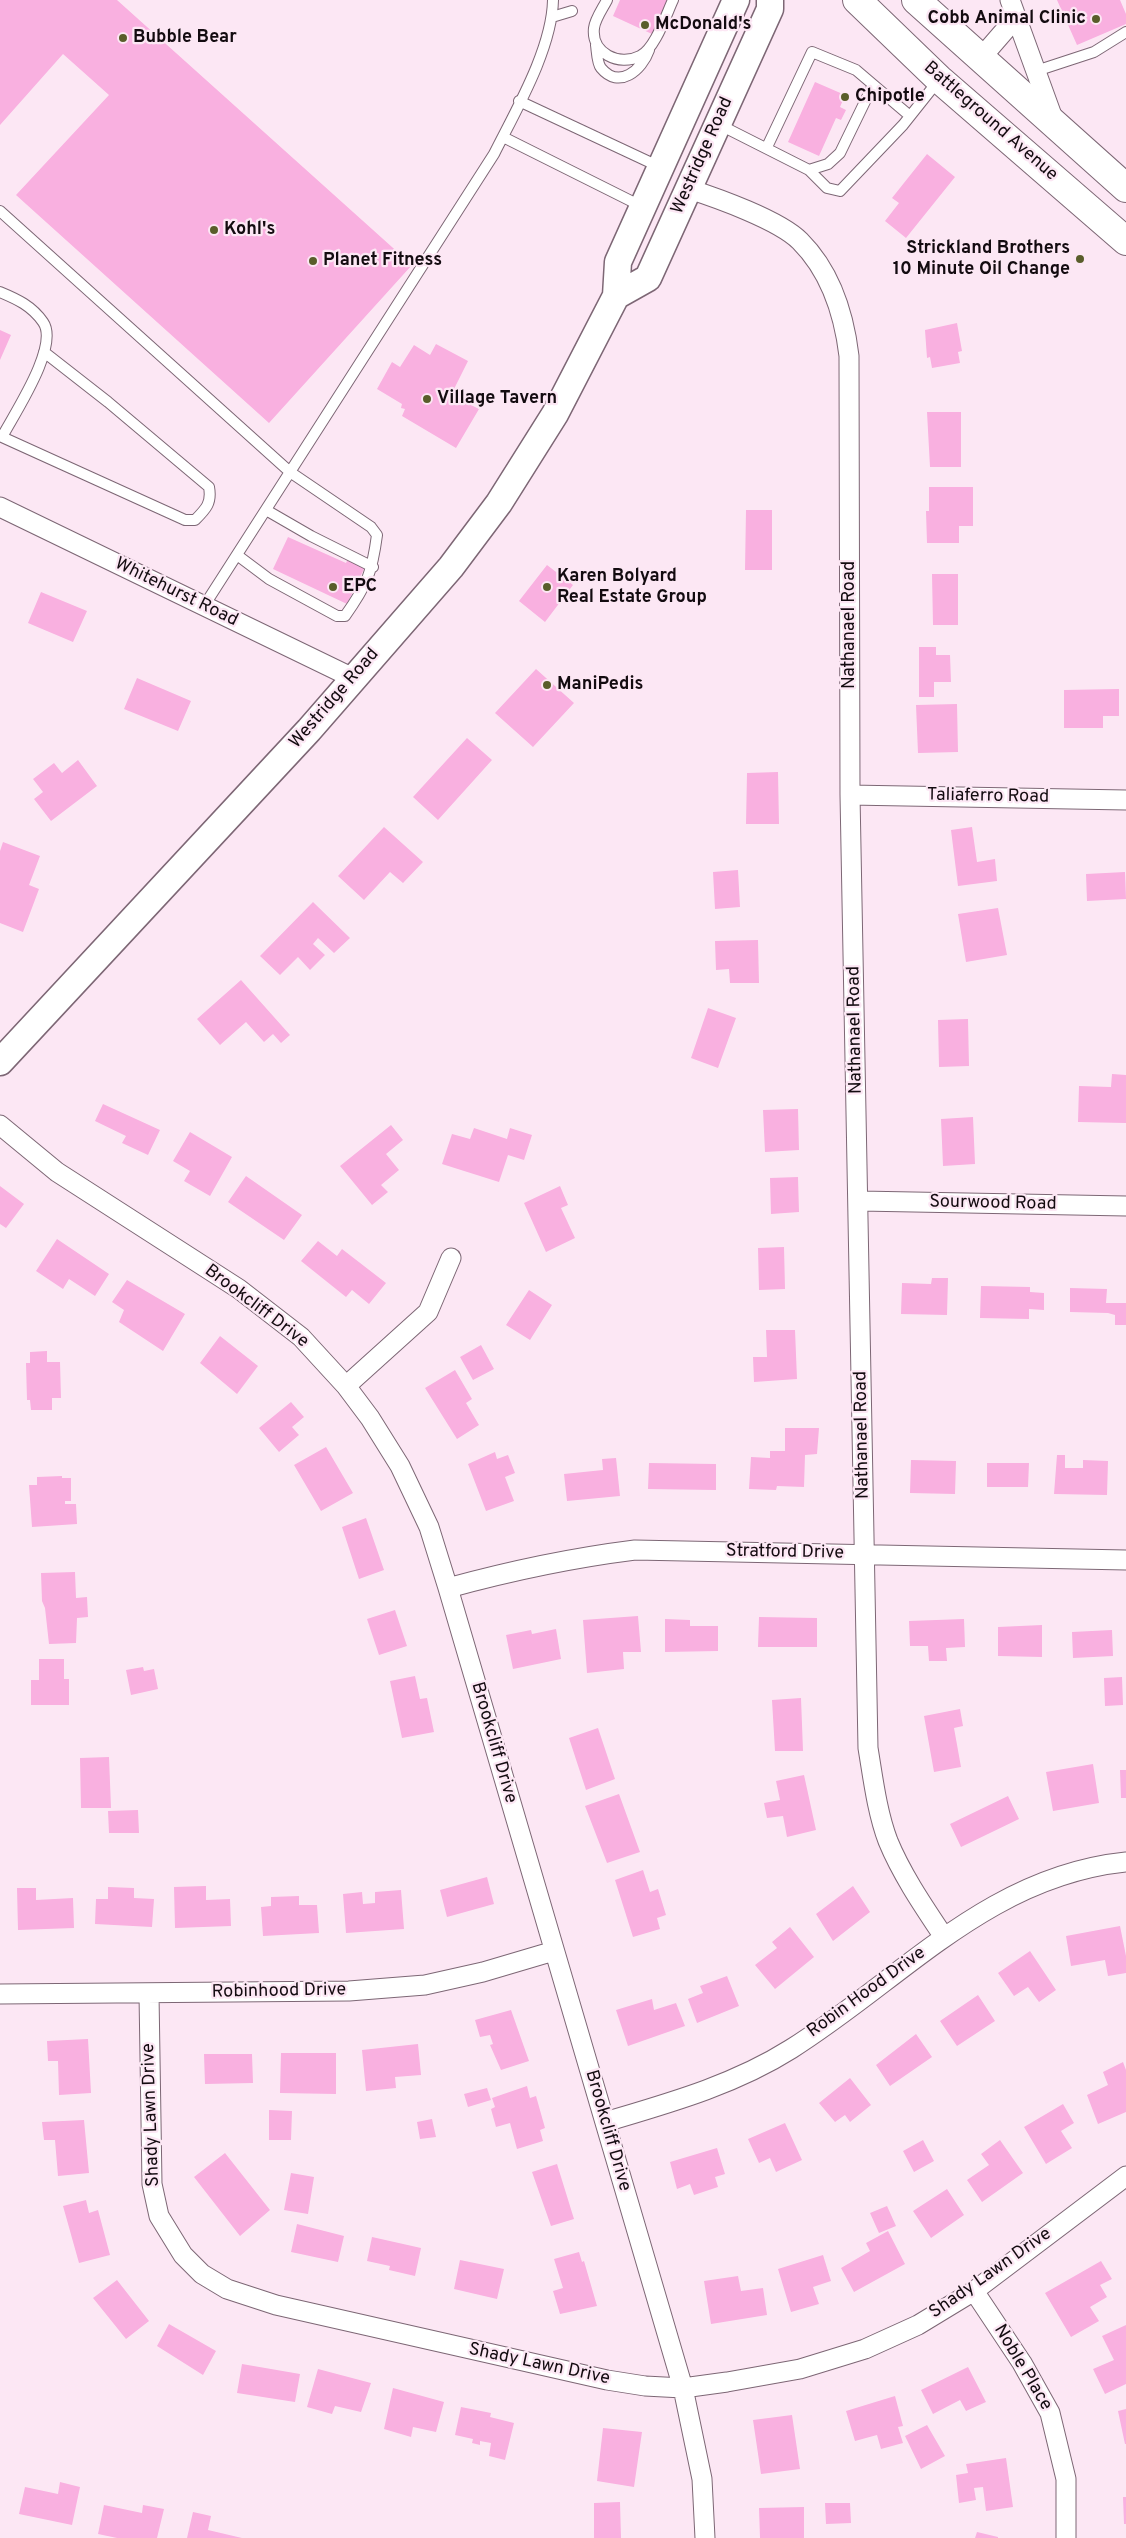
<!DOCTYPE html>
<html>
<head>
<meta charset="utf-8">
<style>
  body { margin:0 }
  canvas { display:block; background:#fce7f4 }
</style>
</head>
<body>
<canvas width="1126" height="2538"></canvas>
<script>
const g = document.querySelector('canvas').getContext('2d');
g.lineJoin = 'round';
function fill(path, color) { g.fillStyle = color; g.fill(path, 'evenodd'); }
function stroke(path, color, width, dash) { g.strokeStyle = color; g.lineWidth = width; g.lineCap = dash ? 'butt' : 'round'; g.setLineDash(dash || []); g.stroke(path); }
function write(font, color, halo, rows, align = 'center') {
  g.font = font + ' Overpass,sans-serif'; g.lineWidth = 4.5; g.setLineDash([]); g.textBaseline = 'middle'; g.strokeStyle = halo; g.fillStyle = color; for (const [text, x, y, turn = 0] of rows) {
    g.save(); g.translate(x, y); g.rotate((+turn || 0) * Math.PI / 180); g.textAlign = isNaN(turn) ? turn : align; if (halo) g.strokeText(text, 0, 0); g.fillText(text, 0, 0); g.restore();
  }
}
const building = new Path2D(`
  M0 0H117L412 265 269 423 16 195 109 95 63 54 0 125Z
  M620 0H668L652 34 613 16Z
  M1057 0H1120L1126 14V24L1077 45Z
  M815 82 845 95 840 107 846 110 841 120 836 118 819 156 788 142Z
  M927 154 955 177 906 238 885 221 899 203 892 198Z
  M957 323 962 351 958 352 960 363 932 368 930 357 927 358 925 330Z
  M0 330 11 335 0 360Z
  M436 344 468 361 451 395 479 409 456 448 402 416 405 409 401 408 402 404 377 389 392 362 400 367 414 345 430 355Z
  M927 412H961V467H930Z
  M929 487H973V526H959V543H927L926 511H929Z
  M746 510H772V570H745Z
  M288 537 346 563 348 559 365 567 347 604 273 569Z
  M547 565 573 585 545 622 519 601Z
  M932 574H958V625H933Z
  M41 592 87 611 73 642 28 623Z
  M919 647H936V655H950L951 682H934V697H919Z
  M536 669 574 703 533 747 495 713Z
  M137 678 191 701 178 731 124 709Z
  M1119 689V716H1103V728H1064V690Z
  M957 704 958 752 918 753 916 705Z
  M467 738 492 760 438 820 413 797Z
  M78 760 97 786 51 821 34 799 43 792 33 779 54 763 62 773Z
  M778 772 779 824H746L747 773Z
  M384 827 423 862 403 883 390 872 364 900 338 876Z
  M972 827 977 862 995 859 997 881 958 886 951 830Z
  M3 842 40 856 29 885 39 889 23 932 0 923V851Z
  M738 870 740 907 715 909 713 872Z
  M1125 872 1126 899 1087 901 1086 874Z
  M313 902 350 938 334 953 318 938 313 944 325 955 310 970 298 957 280 975 260 956Z
  M998 908 1007 955 966 962 958 914Z
  M758 940 759 983H730L729 969 716 970 715 941Z
  M241 980 290 1035 281 1043 273 1034 264 1042 246 1022 220 1045 197 1019Z
  M708 1008 736 1018 718 1068 691 1058Z
  M968 1019 969 1066 939 1067 938 1020Z
  M1112 1074 1126 1075V1123L1078 1122 1079 1086 1111 1087Z
  M103 1104 160 1130 148 1155 122 1143 126 1136 95 1121Z
  M798 1109 799 1150 765 1152 763 1110Z
  M973 1117 975 1164 943 1166 941 1119Z
  M391 1125 403 1140 386 1154 399 1170 381 1185 388 1192 372 1205 340 1166Z
  M474 1128 507 1139 510 1128 532 1135 524 1160 508 1155 499 1182 442 1164 452 1134 470 1139Z
  M190 1132 232 1157 210 1196 184 1181 190 1171 173 1161Z
  M246 1176 302 1215 284 1240 228 1202Z
  M798 1177 799 1212 771 1214 770 1178Z
  M0 1186 24 1204 6 1228 0 1224Z
  M560 1186 568 1205 561 1208 575 1238 546 1252 524 1203Z
  M57 1239 109 1274 95 1296 69 1279 63 1289 36 1271Z
  M318 1241 337 1256 342 1249 386 1283 369 1304 352 1290 346 1297 301 1261Z
  M784 1247 785 1289 759 1290 758 1248Z
  M932 1278H948L947 1315 901 1314 902 1283 931 1284Z
  M127 1280 185 1314 163 1351 119 1322 124 1310 112 1302Z
  M981 1286 1030 1287V1292L1044 1293V1310L1029 1309V1319L980 1318Z
  M1070 1288 1107 1289 1106 1303H1126V1325H1115V1315L1108 1313 1070 1312Z
  M529 1290 552 1305 530 1340 506 1325Z
  M766 1330H795L797 1379 754 1382 753 1357H767Z
  M220 1336 258 1366 237 1394 200 1363Z
  M481 1345 494 1369 473 1380 460 1357Z
  M47 1351V1362H60L61 1398H52V1410H31L30 1400H27L26 1363H30V1352Z
  M455 1370 472 1399 466 1403 479 1425 457 1439 425 1388Z
  M291 1402 304 1417 292 1427 299 1435 279 1452 259 1428Z
  M785 1428H819L817 1454 805 1455 804 1487 777 1486 776 1490 749 1489 751 1457 770 1458V1451H785Z
  M326 1447 353 1493 321 1511 294 1465Z
  M495 1452 497 1459 508 1455 515 1473 505 1477 514 1501 486 1511 468 1464Z
  M1057 1455H1065V1468H1083V1460L1108 1461 1107 1495 1054 1494Z
  M616 1458 620 1496 567 1501 564 1474 603 1470 602 1459Z
  M911 1460 956 1461 955 1494 910 1493Z
  M649 1463 716 1464V1490L648 1489Z
  M987 1463H1029L1028 1487H987Z
  M62 1476V1478H71V1501H65V1504H76L77 1524 32 1527 29 1485H37V1477Z
  M366 1518 384 1570 359 1579 342 1527Z
  M75 1572 76 1598 87 1597 88 1617 77 1618 76 1643 49 1644 45 1608 42 1601 41 1573Z
  M395 1610 407 1646 379 1655 367 1619Z
  M638 1616 641 1652H623L624 1669 587 1673 583 1620Z
  M759 1617 817 1618V1647H758Z
  M665 1619 690 1620V1626H718V1651L665 1652Z
  M964 1619 965 1647 946 1648 947 1661H929L928 1646H910L909 1621Z
  M1042 1625V1657L998 1656V1627Z
  M556 1629 561 1659 513 1669 506 1635 531 1630 532 1634Z
  M1112 1630 1113 1656 1073 1658 1072 1632Z
  M39 1659H64V1679H69V1705H31V1680H39Z
  M143 1667 144 1671 154 1669 158 1689 131 1695 126 1670Z
  M415 1676 420 1699 427 1698 434 1732 402 1738 390 1681Z
  M1122 1677 1123 1705 1105 1706 1104 1678Z
  M801 1698 803 1751H775L772 1700Z
  M960 1709 963 1726 954 1728 961 1767 934 1772 924 1716Z
  M598 1728 615 1779 586 1790 569 1738Z
  M109 1757 111 1808H81L80 1758Z
  M1093 1764 1099 1803 1053 1811 1046 1772Z
  M1120 1770H1126V1798H1121Z
  M804 1775 816 1830 787 1837 783 1816 767 1818 764 1803 780 1800 776 1781Z
  M619 1794 640 1852 607 1863 585 1806Z
  M1008 1796 1019 1819 961 1847 950 1824Z
  M138 1810 139 1833H109L108 1811Z
  M643 1870 650 1892 658 1889 666 1915 657 1918 660 1929 633 1937 615 1880Z
  M487 1877 494 1904 447 1917 440 1890Z
  M206 1886V1900L230 1899 231 1926 175 1928 174 1887Z
  M853 1886 870 1912 833 1941 816 1914Z
  M108 1887 134 1888V1898L154 1899 152 1927 95 1924 96 1899H108Z
  M17 1888H36V1900L73 1898 74 1928 18 1930Z
  M401 1890 404 1929 346 1933 343 1894 362 1892 363 1904 375 1903V1892Z
  M299 1896V1905H317L319 1933 263 1936 261 1907 271 1906V1897Z
  M1120 1926 1126 1956V1973L1108 1976 1105 1960 1071 1966 1066 1936Z
  M790 1927 814 1957 775 1989 755 1965 777 1948 772 1942Z
  M1030 1951 1056 1990 1039 2002 1028 1987 1014 1996 998 1973Z
  M727 1976 739 2006 697 2023 688 1999 703 1993 700 1986Z
  M978 1995 995 2021 957 2046 940 2021Z
  M652 1999 654 2010 676 2003 685 2026 628 2046 616 2010Z
  M511 2010 529 2061 501 2070 490 2045 493 2044 490 2035 480 2037 475 2020Z
  M916 2034 932 2057 890 2086 876 2065Z
  M88 2039 91 2093 59 2095 58 2061H48L47 2041Z
  M418 2044 421 2075 395 2077 396 2088 366 2091 362 2050Z
  M281 2053H336V2094L280 2093Z
  M204 2054H252L253 2083 205 2084Z
  M1123 2062 1126 2070V2112L1098 2124 1087 2095 1108 2085 1103 2072Z
  M850 2078 871 2105 850 2122 845 2115 835 2122 819 2103Z
  M527 2086 530 2098 536 2096 545 2128 540 2130 543 2141 517 2149 510 2123 496 2127 491 2109 495 2107 492 2098Z
  M487 2088 491 2100 468 2107 464 2094Z
  M1063 2104 1074 2123 1061 2131 1072 2148 1046 2164 1024 2127Z
  M269 2110 292 2111 291 2140H269Z
  M432 2119 436 2137 420 2139 417 2122Z
  M84 2120 89 2173 58 2176 55 2140H44L42 2122Z
  M785 2123 802 2160 776 2172 770 2158 759 2163 748 2139Z
  M923 2140 934 2161 914 2172 903 2151Z
  M1000 2140 1023 2173 982 2202 967 2180 989 2165 981 2154Z
  M717 2148 725 2174 715 2177 718 2187 694 2195 690 2184 677 2189 670 2162Z
  M225 2153 270 2210 240 2236 194 2177Z
  M557 2164 574 2219 551 2226 532 2172Z
  M291 2173 314 2177 308 2214 284 2210Z
  M947 2189 964 2215 931 2238 913 2211Z
  M86 2200 89 2213 98 2210 110 2255 79 2263 63 2206Z
  M887 2206 896 2226 879 2233 870 2213Z
  M297 2224 344 2236 338 2262 291 2252Z
  M888 2231 905 2264 854 2292 841 2268 870 2251 866 2243Z
  M372 2237 421 2248 415 2276 389 2270 390 2266 367 2261Z
  M579 2252 582 2262 584 2261 597 2306 560 2314 553 2291 563 2288 554 2259Z
  M823 2255 831 2281 813 2287 819 2304 791 2312 778 2269Z
  M460 2260 504 2269 497 2299 454 2289Z
  M1101 2261 1112 2279 1100 2285 1107 2297 1090 2307 1099 2321 1071 2337 1045 2293Z
  M738 2276 741 2291 763 2288 767 2315 711 2324 704 2281Z
  M117 2280 149 2321 126 2339 93 2298Z
  M169 2324 216 2351 203 2375 157 2346Z
  M1126 2325V2384L1105 2394 1093 2369 1114 2360 1102 2336Z
  M242 2364 300 2374 295 2402 237 2393Z
  M968 2367 986 2402 966 2411 960 2400 933 2414 921 2390Z
  M318 2369 371 2383 361 2412 335 2406 332 2414 307 2407Z
  M393 2388 444 2402 436 2432 413 2427 411 2437 384 2429Z
  M895 2396 903 2426 898 2427 903 2443 881 2449 877 2435 855 2441 846 2411Z
  M461 2407 491 2413 490 2417 514 2423 505 2460 489 2456 491 2443 480 2441V2445L472 2443 473 2439 455 2435Z
  M1126 2409V2444H1125L1118 2411Z
  M792 2415 800 2469 761 2474 753 2420Z
  M927 2425 945 2456 921 2469 905 2436Z
  M603 2428 642 2432 634 2487 597 2481Z
  M1006 2458 1013 2507 986 2511 983 2487 974 2488 976 2500 959 2503 956 2475 968 2473 966 2464Z
  M60 2482 80 2487 72 2525 19 2514 25 2487 58 2494Z
  M1123 2497H1126V2524H1124Z
  M620 2502 621 2538H594V2503Z
  M825 2503H850L851 2523 826 2524Z
  M104 2505 142 2513 143 2505 164 2509 157 2538H117L98 2534Z
  M804 2507V2538H760L759 2508Z
  M193 2512 211 2516 208 2530 242 2538H187Z
  M977 2532 998 2537V2538H975Z`);
const service = new Path2D(`
  M607 0C603 8 595 19 594 28 591 53 619 67 640 56 655 49 666 15 673 0
  M552 17 572 11
  M596 45C597 52 597 63 601 68 619 90 642 70 649 50
  M1036 71 1094 52 1126 32
  M519 101 660 167
  M718 124 809 170 827 188 840 191 903 125 938 81
  M503 137 643 207
  M767 147 812 52 856 70 910 116
  M809 170 828 164 840 153 873 85
  M0 211 290 472 371 527 377 535C372 573 367 585 345 616H337L269 579 237 555
  M0 292C17 299 32 306 43 322 60 346 14 414 2 437L185 520H195C206 509 212 503 209 487L108 402 44 352
  M266 510 311 536 373 567
  M204 606 494 154C516 110 552 49 553 0`);
const minor = new Path2D(`
  M1010 0 1054 121
  M980 59 1006 29 1013 10
  M689 189C717 198 779 220 800 241 831 272 844 314 849 356L850 795 868 1748C873 1778 877 1812 888 1841 902 1875 924 1907 944 1937
  M0 507 353 678
  M850 795 1126 800
  M0 1125 57 1172 239 1289 301 1337 346 1386 370 1418 400 1466 429 1527 448 1588 683 2388 702 2479 705 2538
  M860 1201 1126 1206
  M346 1386 428 1312 451 1258
  M448 1588C510 1571 571 1558 635 1550L1126 1560
  M0 1994 349 1991 425 1985 483 1972 554 1951
  M149 1994 152 2184 159 2216 183 2255 202 2274 227 2289 276 2305 607 2380 645 2386 683 2388 727 2382 800 2369 865 2349 918 2325 974 2291 1126 2176
  M605 2122C669 2103 734 2085 791 2049 901 1980 988 1876 1126 1862
  M974 2291 1022 2363 1050 2413 1066 2479V2538`);
const secondary = new Path2D(`
  M616 296 648 278 770 9V0
  M0 1062 309 730 451 567 499 503 555 414 616 296 618 262 736 0`);
const primary = new Path2D(`
  M857 0 939 79 1126 241
  M916 0 1126 188`);
const markers = [
  [1096,19,5,"#595d2a"],
  [645,25,5,"#595d2a"],
  [123,38,5,"#595d2a"],
  [845,97,5,"#595d2a"],
  [214,230,5,"#595d2a"],
  [1080,259,5,"#595d2a"],
  [313,261,5,"#595d2a"],
  [427,399,5,"#595d2a"],
  [333,587,5,"#595d2a"],
  [547,587,5,"#595d2a"],
  [547,685,5,"#595d2a"]
];
const poiNames = [
  ["Cobb Animal Clinic",1086,19,"right"],
  ["McDonald's",655,25],
  ["Bubble Bear",133,38],
  ["Chipotle",855,97],
  ["Kohl's",224,230],
  ["Strickland Brothers",1070,249,"right"],
  ["10 Minute Oil Change",1070,270,"right"],
  ["Planet Fitness",323,261],
  ["Village Tavern",437,399],
  ["Karen Bolyard",557,577],
  ["Real Estate Group",557,598],
  ["EPC",343,587],
  ["ManiPedis",557,685]
];
const streetNames = [
  ["Battleground Avenue",990,122,41],
  ["Westridge Road",703,156,-66],
  ["Whitehurst Road",176,593,26],
  ["Nathanael Road",850,625,-90],
  ["Westridge Road",335,699,-49],
  ["Taliaferro Road",988,797,1],
  ["Nathanael Road",856,1030,-91],
  ["Sourwood Road",993,1204,1],
  ["Brookcliff Drive",256,1307,37],
  ["Nathanael Road",863,1435,-91],
  ["Stratford Drive",785,1553,1],
  ["Brookcliff Drive",493,1743,74],
  ["Robinhood Drive",279,1992,-1],
  ["Robin Hood Drive",867,1993,-36],
  ["Shady Lawn Drive",152,2115,-92],
  ["Brookcliff Drive",607,2131,74],
  ["Shady Lawn Drive",991,2274,-35],
  ["Shady Lawn Drive",539,2365,12],
  ["Noble Place",1022,2368,59]
];
fill(building, '#f9b0e0');
stroke(service, '#7d6775', 12);
stroke(minor, '#7d6775', 21);
stroke(secondary, '#7d6775', 29);
stroke(primary, '#7d6775', 30);
stroke(service, '#fff', 10);
stroke(minor, '#fff', 19);
stroke(secondary, '#fff', 26);
stroke(primary, '#fff', 28);
for (const [x, y, r, color] of markers) { const dot = new Path2D(); dot.arc(x, y, r, 0, 2 * Math.PI); g.fillStyle = color; g.fill(dot); stroke(dot, '#fce7f4', 2); }
write('bold 18px', '#130b10', '#fce7f4', poiNames, 'left');
write('18px', '#130b10', '#fce7f4', streetNames);
</script>
</body>
</html>
